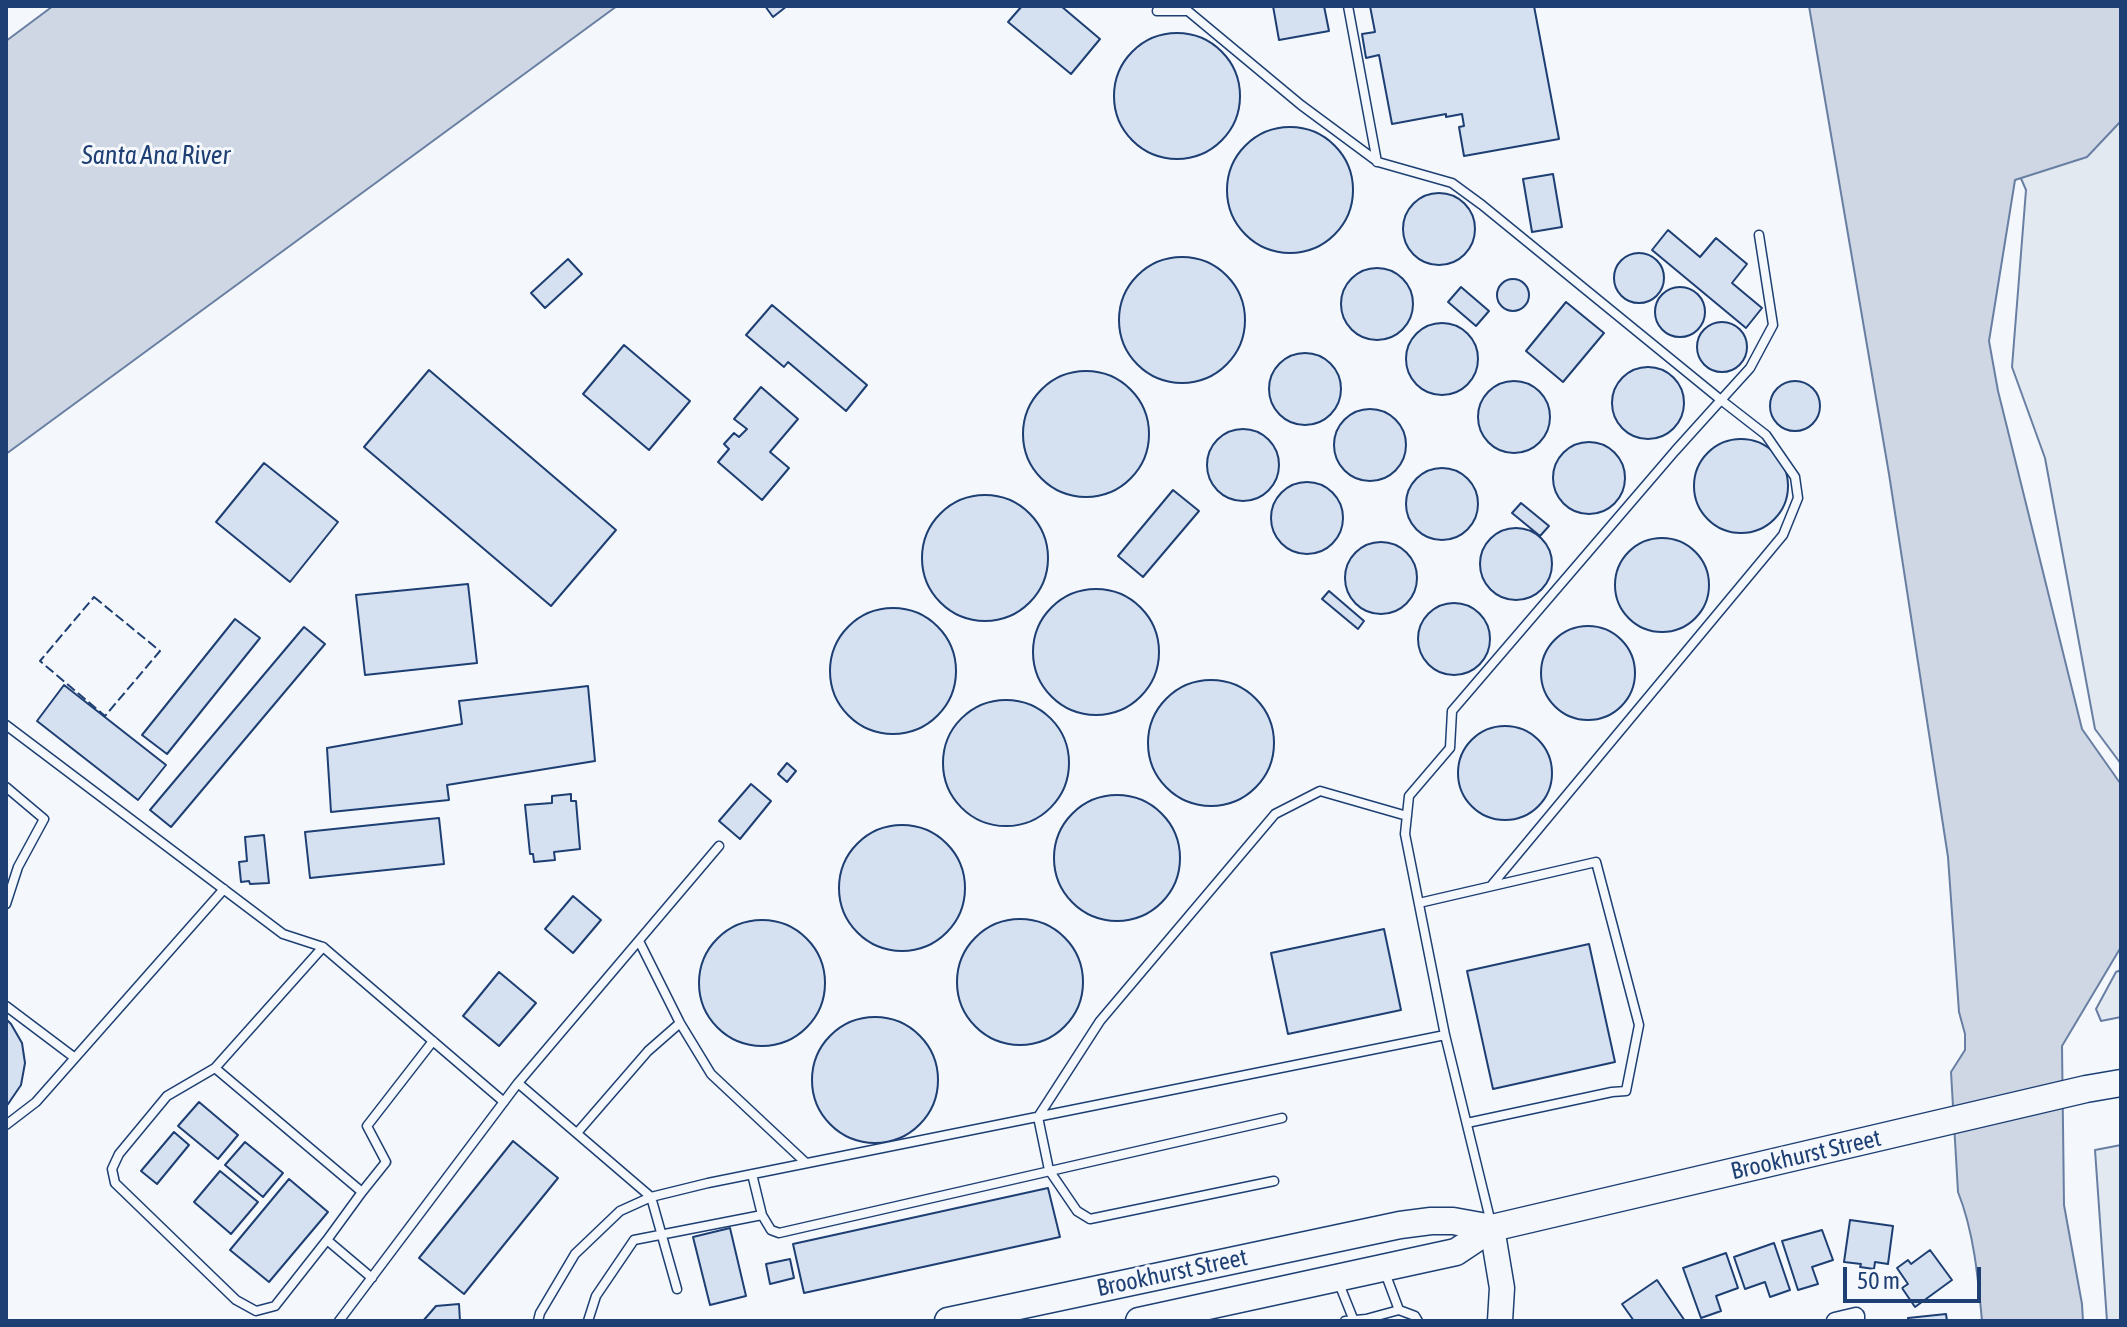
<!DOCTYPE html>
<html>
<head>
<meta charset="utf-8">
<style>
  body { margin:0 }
  #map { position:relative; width:2127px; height:1327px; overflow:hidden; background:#f4f7fb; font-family:"Asap Condensed",sans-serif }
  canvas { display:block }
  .frame { position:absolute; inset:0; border:8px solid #1d3f73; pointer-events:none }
  .scale { position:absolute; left:1843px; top:1267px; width:138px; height:36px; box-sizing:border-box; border:4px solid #1d3f73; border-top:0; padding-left:10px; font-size:24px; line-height:28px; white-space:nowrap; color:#1d3f73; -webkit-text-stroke:6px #f4f7fb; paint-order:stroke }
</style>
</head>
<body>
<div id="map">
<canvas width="2127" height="1327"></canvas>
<div class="frame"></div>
<div class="scale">50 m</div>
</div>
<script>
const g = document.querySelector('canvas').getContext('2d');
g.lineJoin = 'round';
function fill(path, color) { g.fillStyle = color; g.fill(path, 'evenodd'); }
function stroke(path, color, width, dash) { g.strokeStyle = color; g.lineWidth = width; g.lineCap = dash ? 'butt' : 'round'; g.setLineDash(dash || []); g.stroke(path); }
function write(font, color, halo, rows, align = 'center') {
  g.font = font + ' "Asap Condensed",sans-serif'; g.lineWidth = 6; g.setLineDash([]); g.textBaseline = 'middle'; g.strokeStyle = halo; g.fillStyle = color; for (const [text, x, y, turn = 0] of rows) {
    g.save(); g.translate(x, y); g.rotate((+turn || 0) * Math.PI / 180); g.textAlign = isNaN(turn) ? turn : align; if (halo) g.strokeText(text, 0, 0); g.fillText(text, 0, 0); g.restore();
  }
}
const green = new Path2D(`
  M1947 6H2121V764L2095 729 2045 458 2012 367 2026 190Z
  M2121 970V1017L2101 1021 2096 1009 2116 972Z
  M2121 1145V1321H2107L2095 1150Z`);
const water = new Path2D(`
  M53 6H617L6 454V41Z
  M1809 6H2121V121L2087 157 2015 180 1989 341 1998 391 2082 729 2120 783 2121 947 2062 1046 2064 1205 2082 1304 2083 1321H1982C1978 1278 1974 1232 1958 1192L1951 1072 1965 1050V1034L1959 1012 1948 857 1889 474Z`);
const building = new Path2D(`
  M765 6H787L773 17Z
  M1022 6H1061L1100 39 1071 74 1008 22Z
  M1273 6H1324L1329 31 1279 40Z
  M1370 6H1534L1559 139 1464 156 1459 127 1464 126 1462 114 1446 117V114L1392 124 1379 55 1366 58 1362 34 1375 32Z
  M1114 96a63 63 0 1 1 126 0a63 63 0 1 1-126 0Z
  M1227 190a63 63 0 1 1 126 0a63 63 0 1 1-126 0Z
  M1553 174 1562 227 1532 232 1523 179Z
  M1403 229a36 36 0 1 1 72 0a36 36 0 1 1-72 0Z
  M1668 230 1700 257 1716 238 1747 264 1732 283 1762 308 1746 328 1652 250Z
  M1614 278a25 25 0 1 1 50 0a25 25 0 1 1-50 0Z
  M1119 320a63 63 0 1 1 126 0a63 63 0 1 1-126 0Z
  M568 259 582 274 545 308 531 293Z
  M1341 304a36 36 0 1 1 72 0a36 36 0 1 1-72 0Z
  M1497 295a16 16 0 1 1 32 0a16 16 0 1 1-32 0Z
  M1461 287 1489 311 1476 326 1448 302Z
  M1655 312a25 25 0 1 1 50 0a25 25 0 1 1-50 0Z
  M1566 302 1604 333 1563 382 1526 351Z
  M772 305 867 385 846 411 788 362 784 367 746 335Z
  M1697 347a25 25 0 1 1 50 0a25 25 0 1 1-50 0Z
  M1406 359a36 36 0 1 1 72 0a36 36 0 1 1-72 0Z
  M624 345 690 401 649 450 583 394Z
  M1269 389a36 36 0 1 1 72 0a36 36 0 1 1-72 0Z
  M1612 403a36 36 0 1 1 72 0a36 36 0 1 1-72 0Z
  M429 370 616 530 551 606 364 447Z
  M1023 434a63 63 0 1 1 126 0a63 63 0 1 1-126 0Z
  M1478 417a36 36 0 1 1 72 0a36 36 0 1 1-72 0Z
  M1770 406a25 25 0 1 1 50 0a25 25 0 1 1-50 0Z
  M761 387 798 419 770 452 789 468 762 500 718 462 729 449 724 444 734 433 739 437 747 429 734 419Z
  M1334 445a36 36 0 1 1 72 0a36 36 0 1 1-72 0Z
  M1207 465a36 36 0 1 1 72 0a36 36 0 1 1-72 0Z
  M1694 486a47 47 0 1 1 94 0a47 47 0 1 1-94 0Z
  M1553 478a36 36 0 1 1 72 0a36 36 0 1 1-72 0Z
  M264 463 338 522 290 582 216 522Z
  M1406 504a36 36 0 1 1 72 0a36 36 0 1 1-72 0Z
  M1271 518a36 36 0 1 1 72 0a36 36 0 1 1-72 0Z
  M1173 490 1199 511 1143 577 1118 556Z
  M922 558a63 63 0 1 1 126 0a63 63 0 1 1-126 0Z
  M1521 503 1549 526 1540 536 1512 513Z
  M1480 564a36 36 0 1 1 72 0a36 36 0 1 1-72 0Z
  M1615 585a47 47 0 1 1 94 0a47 47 0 1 1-94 0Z
  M1345 578a36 36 0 1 1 72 0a36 36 0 1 1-72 0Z
  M468 584 477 663 365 675 356 595Z
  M1033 652a63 63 0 1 1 126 0a63 63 0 1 1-126 0Z
  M1329 591 1364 621 1358 629 1322 599Z
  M1418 639a36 36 0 1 1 72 0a36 36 0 1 1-72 0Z
  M830 671a63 63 0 1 1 126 0a63 63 0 1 1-126 0Z
  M235 619 260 638 167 754 142 735Z
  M1541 673a47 47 0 1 1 94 0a47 47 0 1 1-94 0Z
  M304 627 325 644 171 827 150 810Z
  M1148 743a63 63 0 1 1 126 0a63 63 0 1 1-126 0Z
  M64 685 166 765 138 800 37 721Z
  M588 686 595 761 447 785 449 800 331 812 327 748 462 724 459 701Z
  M943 763a63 63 0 1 1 126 0a63 63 0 1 1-126 0Z
  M1458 773a47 47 0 1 1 94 0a47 47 0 1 1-94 0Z
  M787 763 796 771 787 782 778 774Z
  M751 784 771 801 740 839 719 821Z
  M571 794V801H576L580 849 554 852 555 860 534 862 533 854H530L525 805 552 803V796Z
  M1054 858a63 63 0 1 1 126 0a63 63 0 1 1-126 0Z
  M439 818 444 864 310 878 305 832Z
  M839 888a63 63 0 1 1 126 0a63 63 0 1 1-126 0Z
  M264 835 269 883 250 884 249 881 241 882 239 862 247 861 245 837Z
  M573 896 601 920 573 953 545 929Z
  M957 982a63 63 0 1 1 126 0a63 63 0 1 1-126 0Z
  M699 983a63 63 0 1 1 126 0a63 63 0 1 1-126 0Z
  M1384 929 1401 1010 1288 1034 1271 953Z
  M1589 944 1615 1062 1493 1089 1467 971Z
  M499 972 536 1003 499 1046 463 1016Z
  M812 1080a63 63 0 1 1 126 0a63 63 0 1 1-126 0Z
  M6 1019 11 1024 22 1043 25 1063 21 1085 6 1107Z
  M199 1102 238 1135 218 1159 178 1126Z
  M174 1132 189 1145 157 1184 141 1171Z
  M513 1141 558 1178 464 1294 419 1258Z
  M245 1142 283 1173 263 1197 225 1165Z
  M220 1171 258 1202 231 1234 194 1202Z
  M289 1179 328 1212 269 1282 230 1250Z
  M1048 1188 1060 1237 804 1293 793 1244Z
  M1850 1220 1893 1226 1888 1264 1875 1262 1874 1269 1860 1267 1861 1264 1844 1262Z
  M730 1228 746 1296 710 1305 693 1237Z
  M1822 1230 1833 1260 1812 1267 1818 1284 1798 1290 1782 1241Z
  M1774 1243 1790 1290 1770 1297 1765 1282 1745 1289 1734 1257Z
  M1930 1250 1952 1280 1915 1307 1902 1288 1908 1284 1897 1268 1908 1260 1911 1264Z
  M1726 1253 1738 1288 1716 1296 1721 1311 1701 1318 1683 1268Z
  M790 1259 794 1278 770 1284 766 1264Z
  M1657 1280 1685 1321H1634L1622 1304Z
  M459 1304 460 1321H423L436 1306Z
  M1946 1314 1947 1321H1908V1318Z`);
const lane = new Path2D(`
  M1348 6 1377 162
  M1157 11H1188L1301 105 1378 162 1452 183 1482 205 1721 400 1750 368 1773 325 1759 235
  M6 725 283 934 323 947
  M6 787 44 819 18 867 6 904
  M1491 886 1783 535 1798 498 1795 477 1766 435 1721 400 1675 451 1452 711 1450 748 1409 796 1405 834 1445 1035 1491 1223
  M1419 903 1596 862 1639 1025 1626 1091 1612 1092 1467 1123
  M639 941 680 1023 711 1074 806 1163
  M6 1006 75 1058
  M215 1068 323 947 504 1102
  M518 1083 651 1197 677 1289
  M6 1125 36 1102 224 889
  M577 1133 648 1051 680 1023
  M1274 1181 1090 1219 1077 1211 1049 1170 1038 1117 1100 1021 1275 814 1320 791 1407 816
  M362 1192 386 1162 367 1126 433 1041
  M762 1215 771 1230 779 1233 1282 1118
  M327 1240 362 1192 215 1068 167 1096 119 1154 112 1169 115 1183 236 1300 256 1311 275 1306 327 1240 372 1278
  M1384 1270 1399 1310
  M1338 1281 1354 1321
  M339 1321 518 1083 719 846
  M538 1321 540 1313 575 1254 620 1211 651 1197 708 1183 1445 1035
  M588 1321 596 1296 634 1240 762 1215 752 1174
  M1345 1321 1366 1319 1399 1310 1415 1316 1418 1321`);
const street = new Path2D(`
  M1835 1321 1856 1316V1321`);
const secondary = new Path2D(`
  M1492 1228 1502 1288 1500 1321`);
const primary = new Path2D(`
  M948 1321 1400 1225 1431 1221H1453L1492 1228
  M1139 1321 1456 1252 1492 1228 2086 1089 2121 1083`);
const fence = new Path2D(`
  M94 597 160 651 105 716 40 661Z`);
const streetNames = [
  ["Brookhurst Street",1806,1155,-13],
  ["Brookhurst Street",1172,1273,-12]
];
const waterNames = [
  ["Santa Ana River",156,156]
];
fill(green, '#e3e9f0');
stroke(green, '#687fa3', 2);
fill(water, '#cfd7e4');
stroke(water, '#687fa3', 2);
fill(building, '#d5e0f0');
stroke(building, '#1d3f73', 2);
stroke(lane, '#1d3f73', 11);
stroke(street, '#1d3f73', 19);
stroke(secondary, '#1d3f73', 27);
stroke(primary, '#1d3f73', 29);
stroke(lane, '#f4f7fb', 8);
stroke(street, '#f4f7fb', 16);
stroke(secondary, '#f4f7fb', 24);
stroke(primary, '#f4f7fb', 26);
stroke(fence, '#1d3f73', 2, [10, 4]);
write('24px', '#1d3f73', '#f4f7fb', streetNames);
write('italic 26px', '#1d3f73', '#f4f7fb', waterNames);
</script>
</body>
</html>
